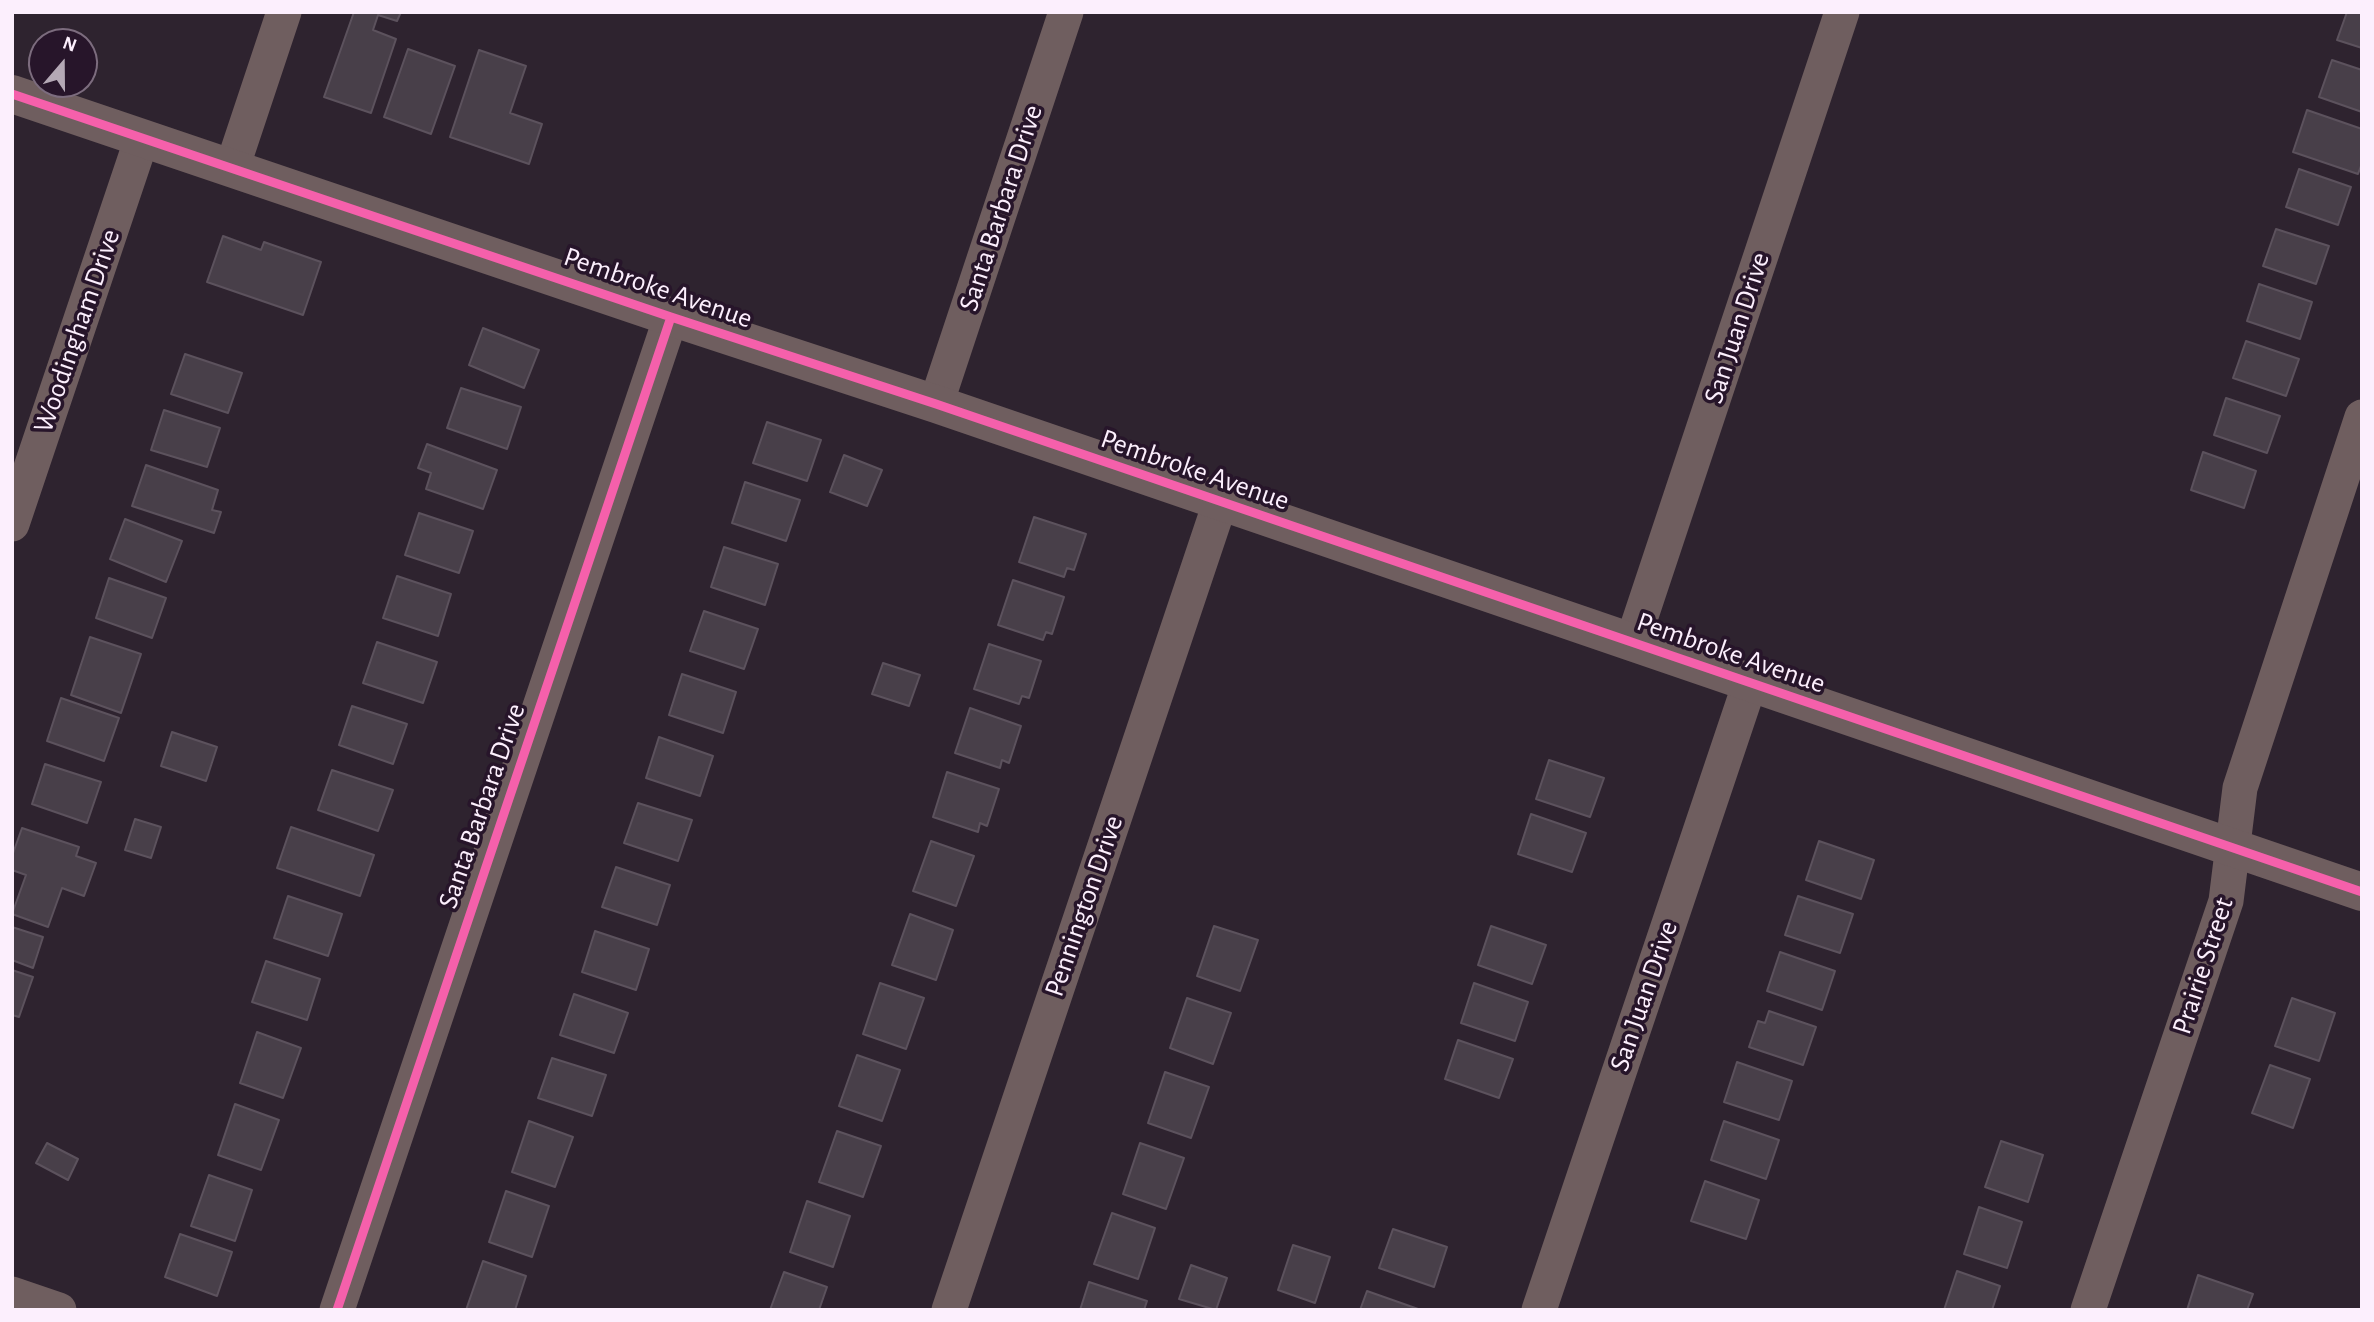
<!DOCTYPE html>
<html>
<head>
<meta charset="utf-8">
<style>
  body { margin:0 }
  #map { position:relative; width:2374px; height:1322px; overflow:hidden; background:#2e232f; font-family:"Alegreya Sans",sans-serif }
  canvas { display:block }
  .frame { position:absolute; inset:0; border:14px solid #fceffd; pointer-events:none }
  .north { position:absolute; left:28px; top:28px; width:70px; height:70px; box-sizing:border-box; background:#27152a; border:2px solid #7c6c7e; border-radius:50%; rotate:20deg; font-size:19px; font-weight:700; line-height:28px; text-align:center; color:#fceffd }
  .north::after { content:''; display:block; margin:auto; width:24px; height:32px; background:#b4a8b5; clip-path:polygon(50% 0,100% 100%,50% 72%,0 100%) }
</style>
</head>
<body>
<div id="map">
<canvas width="2374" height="1322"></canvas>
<div class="frame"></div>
<div class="north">N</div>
</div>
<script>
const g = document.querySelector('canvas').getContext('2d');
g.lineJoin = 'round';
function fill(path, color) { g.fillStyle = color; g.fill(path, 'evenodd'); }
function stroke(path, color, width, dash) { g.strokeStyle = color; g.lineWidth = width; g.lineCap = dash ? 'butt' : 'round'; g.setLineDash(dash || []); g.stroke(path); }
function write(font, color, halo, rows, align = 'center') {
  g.font = font + ' "Alegreya Sans",sans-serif'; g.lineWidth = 7; g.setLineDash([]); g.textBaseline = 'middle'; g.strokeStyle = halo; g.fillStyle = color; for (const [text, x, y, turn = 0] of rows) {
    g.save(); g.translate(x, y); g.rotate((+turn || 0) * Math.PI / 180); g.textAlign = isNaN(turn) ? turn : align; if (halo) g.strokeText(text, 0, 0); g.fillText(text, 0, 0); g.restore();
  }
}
const building = new Path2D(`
  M354 12H401L397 21 378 15 373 30 396 39 371 113 324 97Z
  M2347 12H2362V48L2337 40Z
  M408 49 455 66 431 134 384 117Z
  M479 50 526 66 510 113 542 124 529 164 450 137Z
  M2332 60 2362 70V112L2319 97Z
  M2307 110 2362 129V163L2358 174 2293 152Z
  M2299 169 2351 187 2338 225 2286 207Z
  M2276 229 2329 246 2316 284 2263 266Z
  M223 236 261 250 264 242 321 262 303 315 207 282Z
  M2259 284 2312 302 2300 339 2247 321Z
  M483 328 539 350 524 388 469 365Z
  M2246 341 2299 359 2286 396 2233 378Z
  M185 354 242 373 228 413 171 394Z
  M461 388 521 407 507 449 447 428Z
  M2226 398 2280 416 2267 453 2214 435Z
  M164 410 220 428 207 467 151 450Z
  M767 422 821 440 807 481 753 463Z
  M427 444 497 470 483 509 426 489 431 473 418 468Z
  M2203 452 2256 471 2244 508 2191 490Z
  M844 455 882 470 867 506 830 492Z
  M146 465 218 490 212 510 221 512 214 533 132 506Z
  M745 482 800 500 786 541 732 523Z
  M419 513 473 531 459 573 405 555Z
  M1034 517 1086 534 1074 570 1067 568 1064 577 1019 562Z
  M125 519 182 541 166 582 110 559Z
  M724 547 778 564 765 605 711 587Z
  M397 576 451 594 438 636 383 618Z
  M109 578 166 598 152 638 96 618Z
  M1013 580 1064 597 1052 634 1046 632 1043 640 998 625Z
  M704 611 758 629 744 669 690 651Z
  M90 637 141 654 121 713 71 695Z
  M377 642 437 662 423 703 363 683Z
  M989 644 1041 661 1029 698 1022 696 1019 704 974 689Z
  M883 663 920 675 909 706 872 694Z
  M682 674 736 692 723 733 669 715Z
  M61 698 119 718 104 761 47 741Z
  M352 706 407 724 393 764 339 745Z
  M970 708 1021 726 1009 763 1002 760 1000 768 955 753Z
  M172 732 217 747 206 781 161 766Z
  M659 737 713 756 700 796 646 778Z
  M1549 760 1604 778 1590 817 1536 799Z
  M45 764 101 782 87 823 32 804Z
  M332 770 393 790 378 831 318 810Z
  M947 772 999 789 987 826 980 823 978 832 933 817Z
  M638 803 692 820 678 861 624 843Z
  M1531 814 1586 833 1572 872 1518 854Z
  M135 819 161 827 151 858 125 850Z
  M291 827 374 855 360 896 277 868Z
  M22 828 79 847 76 856 96 863 84 896 62 888 48 927 12 914 26 875 12 870V856Z
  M931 841 974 856 956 906 913 891Z
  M1819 841 1874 860 1861 899 1806 880Z
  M616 867 670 885 657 925 602 907Z
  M288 896 342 914 328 956 274 938Z
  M1798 896 1853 914 1840 953 1785 935Z
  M910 914 953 930 936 980 892 965Z
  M1214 926 1258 940 1240 991 1197 976Z
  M1491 926 1546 945 1532 984 1478 965Z
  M12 927 43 937 33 968 12 960Z
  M595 931 649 949 636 990 582 972Z
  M1780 952 1835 971 1822 1010 1767 991Z
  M266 961 320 979 307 1020 252 1002Z
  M12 970 33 977 19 1017 12 1015Z
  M880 983 924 998 906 1049 863 1034Z
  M1474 983 1528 1002 1515 1041 1461 1023Z
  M574 994 628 1013 614 1053 560 1035Z
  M1187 998 1231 1013 1213 1064 1170 1048Z
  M2292 998 2335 1013 2319 1061 2275 1046Z
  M1769 1011 1816 1027 1803 1065 1749 1047 1758 1021 1765 1023Z
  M257 1032 301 1048 283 1098 240 1083Z
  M1458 1040 1513 1059 1499 1098 1445 1079Z
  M857 1055 900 1070 882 1121 839 1106Z
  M552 1058 606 1075 592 1116 538 1098Z
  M1737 1062 1792 1081 1779 1120 1724 1102Z
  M2270 1065 2310 1079 2293 1128 2252 1113Z
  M1165 1072 1209 1087 1191 1138 1148 1123Z
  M235 1104 279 1120 261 1170 218 1155Z
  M529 1121 573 1137 555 1187 512 1172Z
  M1724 1121 1779 1140 1766 1179 1711 1160Z
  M837 1131 881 1146 863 1197 819 1182Z
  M2001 1141 2043 1155 2028 1202 1985 1187Z
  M47 1143 78 1159 68 1180 36 1163Z
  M1140 1143 1184 1158 1166 1209 1123 1194Z
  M209 1175 252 1190 235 1241 191 1226Z
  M1705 1181 1759 1200 1746 1239 1691 1221Z
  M506 1191 549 1206 532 1257 489 1242Z
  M807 1201 850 1216 833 1267 790 1252Z
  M1979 1207 2022 1222 2007 1268 1964 1254Z
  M1112 1213 1155 1228 1138 1279 1094 1264Z
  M1393 1229 1447 1247 1434 1287 1379 1268Z
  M180 1234 232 1252 217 1296 165 1277Z
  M1293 1245 1330 1257 1315 1303 1278 1290Z
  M483 1261 526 1276 515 1310H466Z
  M1191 1265 1227 1278 1216 1310 1179 1299Z
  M1957 1271 2000 1286 1992 1310H1944Z
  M784 1272 827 1287 819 1310H770Z
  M2198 1275 2253 1294 2247 1310H2187Z
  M1089 1282 1147 1301 1144 1310H1080Z
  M1367 1291 1421 1310H1360Z`);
const minor = new Path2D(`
  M232 168 284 12
  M936 404 1066 12
  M12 524 142 138
  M1632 643 1842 12
  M12 1294 59 1310
  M337 1310 671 317
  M949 1310 1220 503
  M1539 1310 1750 683
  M2088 1310 2226 901 2240 788 2362 417`);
const tertiary = new Path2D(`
  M12 94 671 317 936 404 2362 892`);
const cycleway = new Path2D(`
  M12 94 671 317 936 404 2362 892
  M337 1310 671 317`);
const streetNames = [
  ["Santa Barbara Drive",1001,208,-72],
  ["Pembroke Avenue",658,288,19],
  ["San Juan Drive",1737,328,-72],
  ["Woodingham Drive",77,331,-71],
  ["Pembroke Avenue",1195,470,19],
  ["Pembroke Avenue",1731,653,19],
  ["Santa Barbara Drive",482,806,-71],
  ["Pennington Drive",1084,906,-71],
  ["Prairie Street",2203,966,-72],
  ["San Juan Drive",1644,996,-71]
];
fill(building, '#483f49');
stroke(building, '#5c525d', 2);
stroke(minor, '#6f5e5f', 35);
stroke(tertiary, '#6f5e5f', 38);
stroke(cycleway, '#f560ab', 9);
write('28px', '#fceffd', '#27152a', streetNames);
</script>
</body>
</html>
